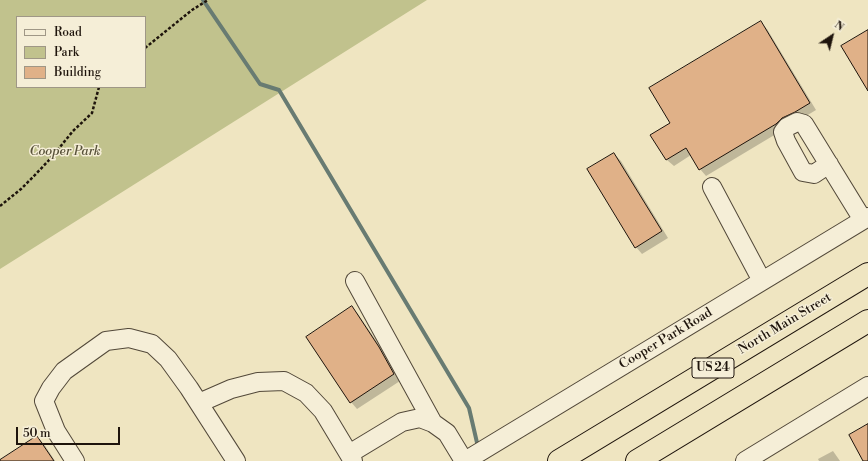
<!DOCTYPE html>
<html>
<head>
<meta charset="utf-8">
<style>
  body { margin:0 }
  #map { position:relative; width:868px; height:461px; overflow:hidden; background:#efe5c1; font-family:"Libre Bodoni",serif }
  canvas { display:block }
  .legend { position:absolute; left:16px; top:16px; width:130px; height:72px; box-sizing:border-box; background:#f5eed7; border:1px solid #9f9786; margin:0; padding:5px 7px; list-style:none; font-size:12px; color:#1e140c }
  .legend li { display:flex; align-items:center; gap:8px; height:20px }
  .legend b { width:20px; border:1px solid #9f9786 }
  .north { position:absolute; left:812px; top:16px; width:40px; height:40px; -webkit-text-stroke:3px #f5eed7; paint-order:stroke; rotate:35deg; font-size:11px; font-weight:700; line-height:16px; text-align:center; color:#1e140c }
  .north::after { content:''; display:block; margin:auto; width:14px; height:18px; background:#1e140c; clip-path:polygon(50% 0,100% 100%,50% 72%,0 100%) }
  .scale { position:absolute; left:16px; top:427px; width:104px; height:18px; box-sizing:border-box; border:2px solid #1e140c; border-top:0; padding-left:5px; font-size:12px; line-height:14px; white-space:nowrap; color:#1e140c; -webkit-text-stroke:3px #f5eed7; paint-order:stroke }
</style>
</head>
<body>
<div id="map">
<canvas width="868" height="461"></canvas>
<ul class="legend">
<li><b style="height:5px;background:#f5eed7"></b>Road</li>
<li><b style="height:11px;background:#c1c28d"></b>Park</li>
<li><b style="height:11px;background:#e0b188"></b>Building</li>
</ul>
<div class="north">N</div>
<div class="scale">50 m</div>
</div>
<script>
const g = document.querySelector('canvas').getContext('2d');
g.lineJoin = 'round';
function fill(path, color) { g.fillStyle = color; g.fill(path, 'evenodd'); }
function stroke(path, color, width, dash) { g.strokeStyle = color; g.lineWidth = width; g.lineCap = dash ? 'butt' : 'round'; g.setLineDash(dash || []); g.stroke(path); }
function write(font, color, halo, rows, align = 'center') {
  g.font = font + ' "Libre Bodoni",serif'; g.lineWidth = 3; g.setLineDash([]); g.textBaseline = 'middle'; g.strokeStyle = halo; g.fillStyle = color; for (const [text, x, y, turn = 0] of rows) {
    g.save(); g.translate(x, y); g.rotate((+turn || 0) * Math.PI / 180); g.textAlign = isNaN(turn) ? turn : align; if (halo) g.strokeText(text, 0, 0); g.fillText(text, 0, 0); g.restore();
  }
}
const green = new Path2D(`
  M0 0H427L0 269ZM17 17H145V87H17Z`);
const shadow = new Path2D(`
  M760 22 767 29 816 110 706 176 700 169 691 155 674 166 667 160 652 135 672 123Z
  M614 154 621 161 668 238 642 254 636 247Z
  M352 308 358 314 386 355 400 381 357 409 351 402Z
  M37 437 44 444 55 461H1Z
  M833 451 840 461H819L818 459Z`);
const stream = new Path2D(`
  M203 0 260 84 279 90 469 408 478 447`);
const building = new Path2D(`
  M761 21 810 103 795 112 782 118 776 124 699 170 686 148 666 160 650 135 670 123 649 88Z
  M868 30V91L841 46Z
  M614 153 662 231 635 248 587 169Z
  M352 306 379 347 394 374 350 403 306 337Z
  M868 424V461H863L849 435Z
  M37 436 54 461H0V460Z`);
const path = new Path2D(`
  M145 48 192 10 208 0
  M0 206 21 189 34 176 51 158 73 131 92 113 99 87`);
const minor = new Path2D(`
  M829 164 814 174 803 172 786 141 783 132 787 127 797 122 804 124 863 220
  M712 187 762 281
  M355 281 433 423
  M199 403 231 389 258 382 284 381 306 393 323 411 353 461
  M349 454 402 422 420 418 433 423 447 433 464 461
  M75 461 56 431 44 401 51 388 64 371 106 341 129 338 152 344 168 359 189 388 236 461
  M465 461 868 217
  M745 461 868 386`);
const highway = new Path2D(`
  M559 461 868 274
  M637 461 868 321`);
const shields = [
  [713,368,42]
];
const shieldNames = [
  ["US 24",713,368]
];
const parkNames = [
  ["Cooper Park",65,152]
];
const streetNames = [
  ["North Main Street",785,324,-31],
  ["Cooper Park Road",666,339,-31]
];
fill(green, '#c1c28d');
fill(shadow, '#0003');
stroke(stream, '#687b72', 4);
fill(building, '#e0b188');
stroke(building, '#1e140c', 1);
stroke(minor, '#524839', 20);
stroke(highway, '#1e140c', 24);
stroke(path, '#1e140c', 2.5, [3, 2]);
stroke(minor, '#f5eed7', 18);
stroke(highway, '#efe5c1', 22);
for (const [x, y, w] of shields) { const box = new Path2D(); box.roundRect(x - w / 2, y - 10, w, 20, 3); g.fillStyle = '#f5eed7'; g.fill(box); stroke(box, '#1e140c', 1); }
write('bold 12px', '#1e140c', null, shieldNames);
write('italic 13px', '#575139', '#f5eed7', parkNames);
write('13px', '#1e140c', '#f5eed7', streetNames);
</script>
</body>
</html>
